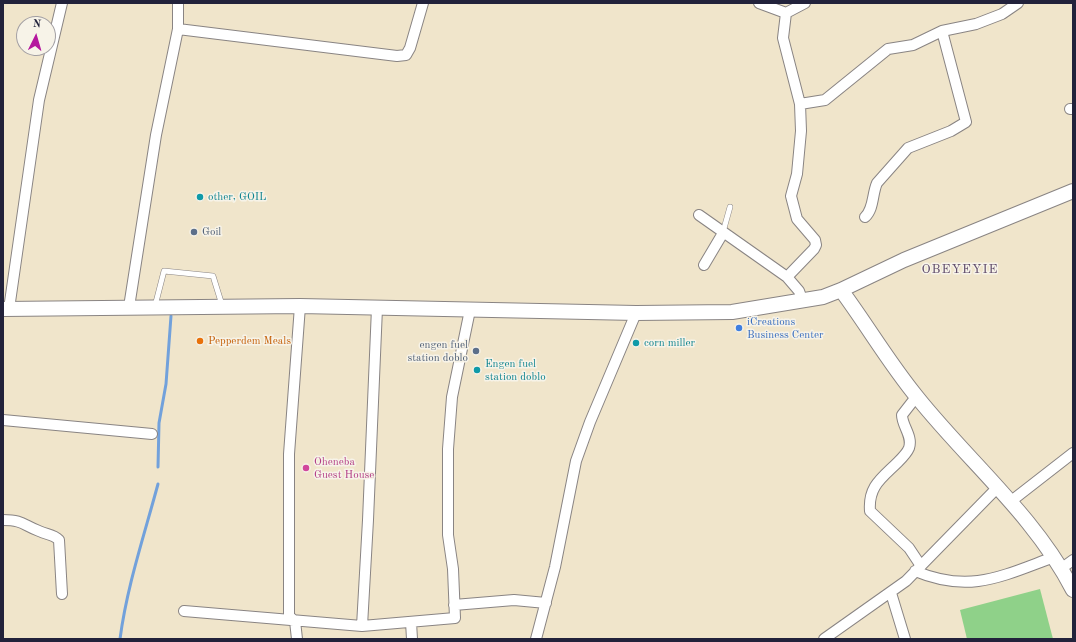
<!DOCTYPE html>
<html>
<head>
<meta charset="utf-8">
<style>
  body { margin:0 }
  #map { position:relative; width:1076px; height:642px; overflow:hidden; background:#f0e5cb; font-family:"Old Standard TT",serif }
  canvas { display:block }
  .frame { position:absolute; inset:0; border:4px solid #22223b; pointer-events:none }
  .north { position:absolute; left:16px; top:16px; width:40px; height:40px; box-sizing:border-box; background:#f7f3e8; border:1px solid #a29fa3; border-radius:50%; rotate:5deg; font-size:11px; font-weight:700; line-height:16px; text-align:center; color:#22223b }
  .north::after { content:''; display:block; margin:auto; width:14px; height:18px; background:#b5179e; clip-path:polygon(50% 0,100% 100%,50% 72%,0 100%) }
</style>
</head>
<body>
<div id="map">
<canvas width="1076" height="642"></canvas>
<div class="frame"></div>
<div class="north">N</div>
</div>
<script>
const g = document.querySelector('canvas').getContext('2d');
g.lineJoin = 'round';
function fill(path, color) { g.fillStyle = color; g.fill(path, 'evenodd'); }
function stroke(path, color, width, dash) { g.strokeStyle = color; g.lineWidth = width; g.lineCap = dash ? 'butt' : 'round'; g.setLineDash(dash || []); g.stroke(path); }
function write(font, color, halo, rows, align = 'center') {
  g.font = font + ' "Old Standard TT",serif'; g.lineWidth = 3; g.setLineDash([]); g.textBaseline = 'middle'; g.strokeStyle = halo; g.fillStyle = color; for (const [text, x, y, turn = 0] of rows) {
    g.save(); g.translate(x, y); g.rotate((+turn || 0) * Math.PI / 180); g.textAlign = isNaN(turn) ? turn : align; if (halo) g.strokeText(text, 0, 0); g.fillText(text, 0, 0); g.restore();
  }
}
const green = new Path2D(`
  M1040 589 1053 639H967L960 610Z`);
const stream = new Path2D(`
  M158 467 159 423 166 384 171 316
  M120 639C127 586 144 536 158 484`);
const lane = new Path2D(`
  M723 232 730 207
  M155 306 164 271 213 276 222 305`);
const street = new Path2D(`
  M759 3 786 13 783 38 800 104 801 131 797 174 791 196 797 219 815 240 816 245 814 249 787 277
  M786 13 805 3
  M178 29 397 56 406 55 410 48 423 3
  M800 104 825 100 888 49 913 45 942 31 976 24 1002 14 1018 3
  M1070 109H1073
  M699 215 787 277 799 291 803 302
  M865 217C874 209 872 194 877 183L908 148 951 131 966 122 942 31
  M704 265 723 233
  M129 307 156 135 178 29V3
  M9 309 39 100 62 3
  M916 397 902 415C902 426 913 436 909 448 907 453 902 458 898 462 882 478 868 486 870 511L909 548 921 566
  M3 420 152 434
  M1010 502 1073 453
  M3 520C23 520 23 525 39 531 47 535 53 534 59 540L62 594
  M1062 568 1073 560
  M915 571C970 594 1002 576 1054 557
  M891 593 905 639
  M454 605 514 600 546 603
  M184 611 362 626 455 618 453 569 448 535V449L452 397 470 310
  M411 622 412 639
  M362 626 368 520 377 308
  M297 639 295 621 289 616V454L300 306
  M536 639 555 567 576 461 590 422 636 313
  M824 639 906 581 997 488`);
const secondary = new Path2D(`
  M841 290C867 325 889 363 917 397 968 461 1035 516 1073 590
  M3 309 300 306 636 313 732 312 823 297 841 290 904 260 1073 191`);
const markers = [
  [200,197,4,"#0f9aa8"],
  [194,232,4,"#5c6f8a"],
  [739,328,4,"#3f7fe0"],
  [200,341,4,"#e8710a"],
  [636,343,4,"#0f9aa8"],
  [476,351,4,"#5c6f8a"],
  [477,370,4,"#0f9aa8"],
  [306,468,4,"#d1479c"]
];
const cultureNames = [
  ["other, GOIL",208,197],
  ["corn miller",644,343],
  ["Engen fuel",485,364],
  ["station doblo",485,377]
];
const serviceNames = [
  ["Goil",202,232],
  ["engen fuel",468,345,"right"],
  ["station doblo",468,358,"right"]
];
const shopNames = [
  ["iCreations",747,322],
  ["Business Center",747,335]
];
const foodNames = [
  ["Pepperdem Meals",208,341]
];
const hotelNames = [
  ["Oheneba",314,462],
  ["Guest House",314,475]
];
const quarterNames = [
  ["OBEYEYIE",960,270]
];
fill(green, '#8fd189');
stroke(stream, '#72a1db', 3);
stroke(lane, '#898483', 6);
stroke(street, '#898483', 12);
stroke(secondary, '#898483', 16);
stroke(lane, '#fff', 5);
stroke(street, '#fff', 10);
stroke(secondary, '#fff', 14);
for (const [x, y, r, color] of markers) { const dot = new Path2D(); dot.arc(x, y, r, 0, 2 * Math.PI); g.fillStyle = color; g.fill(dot); stroke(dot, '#f7f3e8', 1.5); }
write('11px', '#0d838f', '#f7f3e8', cultureNames, 'left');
write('11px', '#4e5e75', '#f7f3e8', serviceNames, 'left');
write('11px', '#366cbe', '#f7f3e8', shopNames, 'left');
write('11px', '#c56008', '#f7f3e8', foodNames, 'left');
write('11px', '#b23c85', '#f7f3e8', hotelNames, 'left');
g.letterSpacing = '1px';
write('13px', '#604c6b', '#f7f3e8', quarterNames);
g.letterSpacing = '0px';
</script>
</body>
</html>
